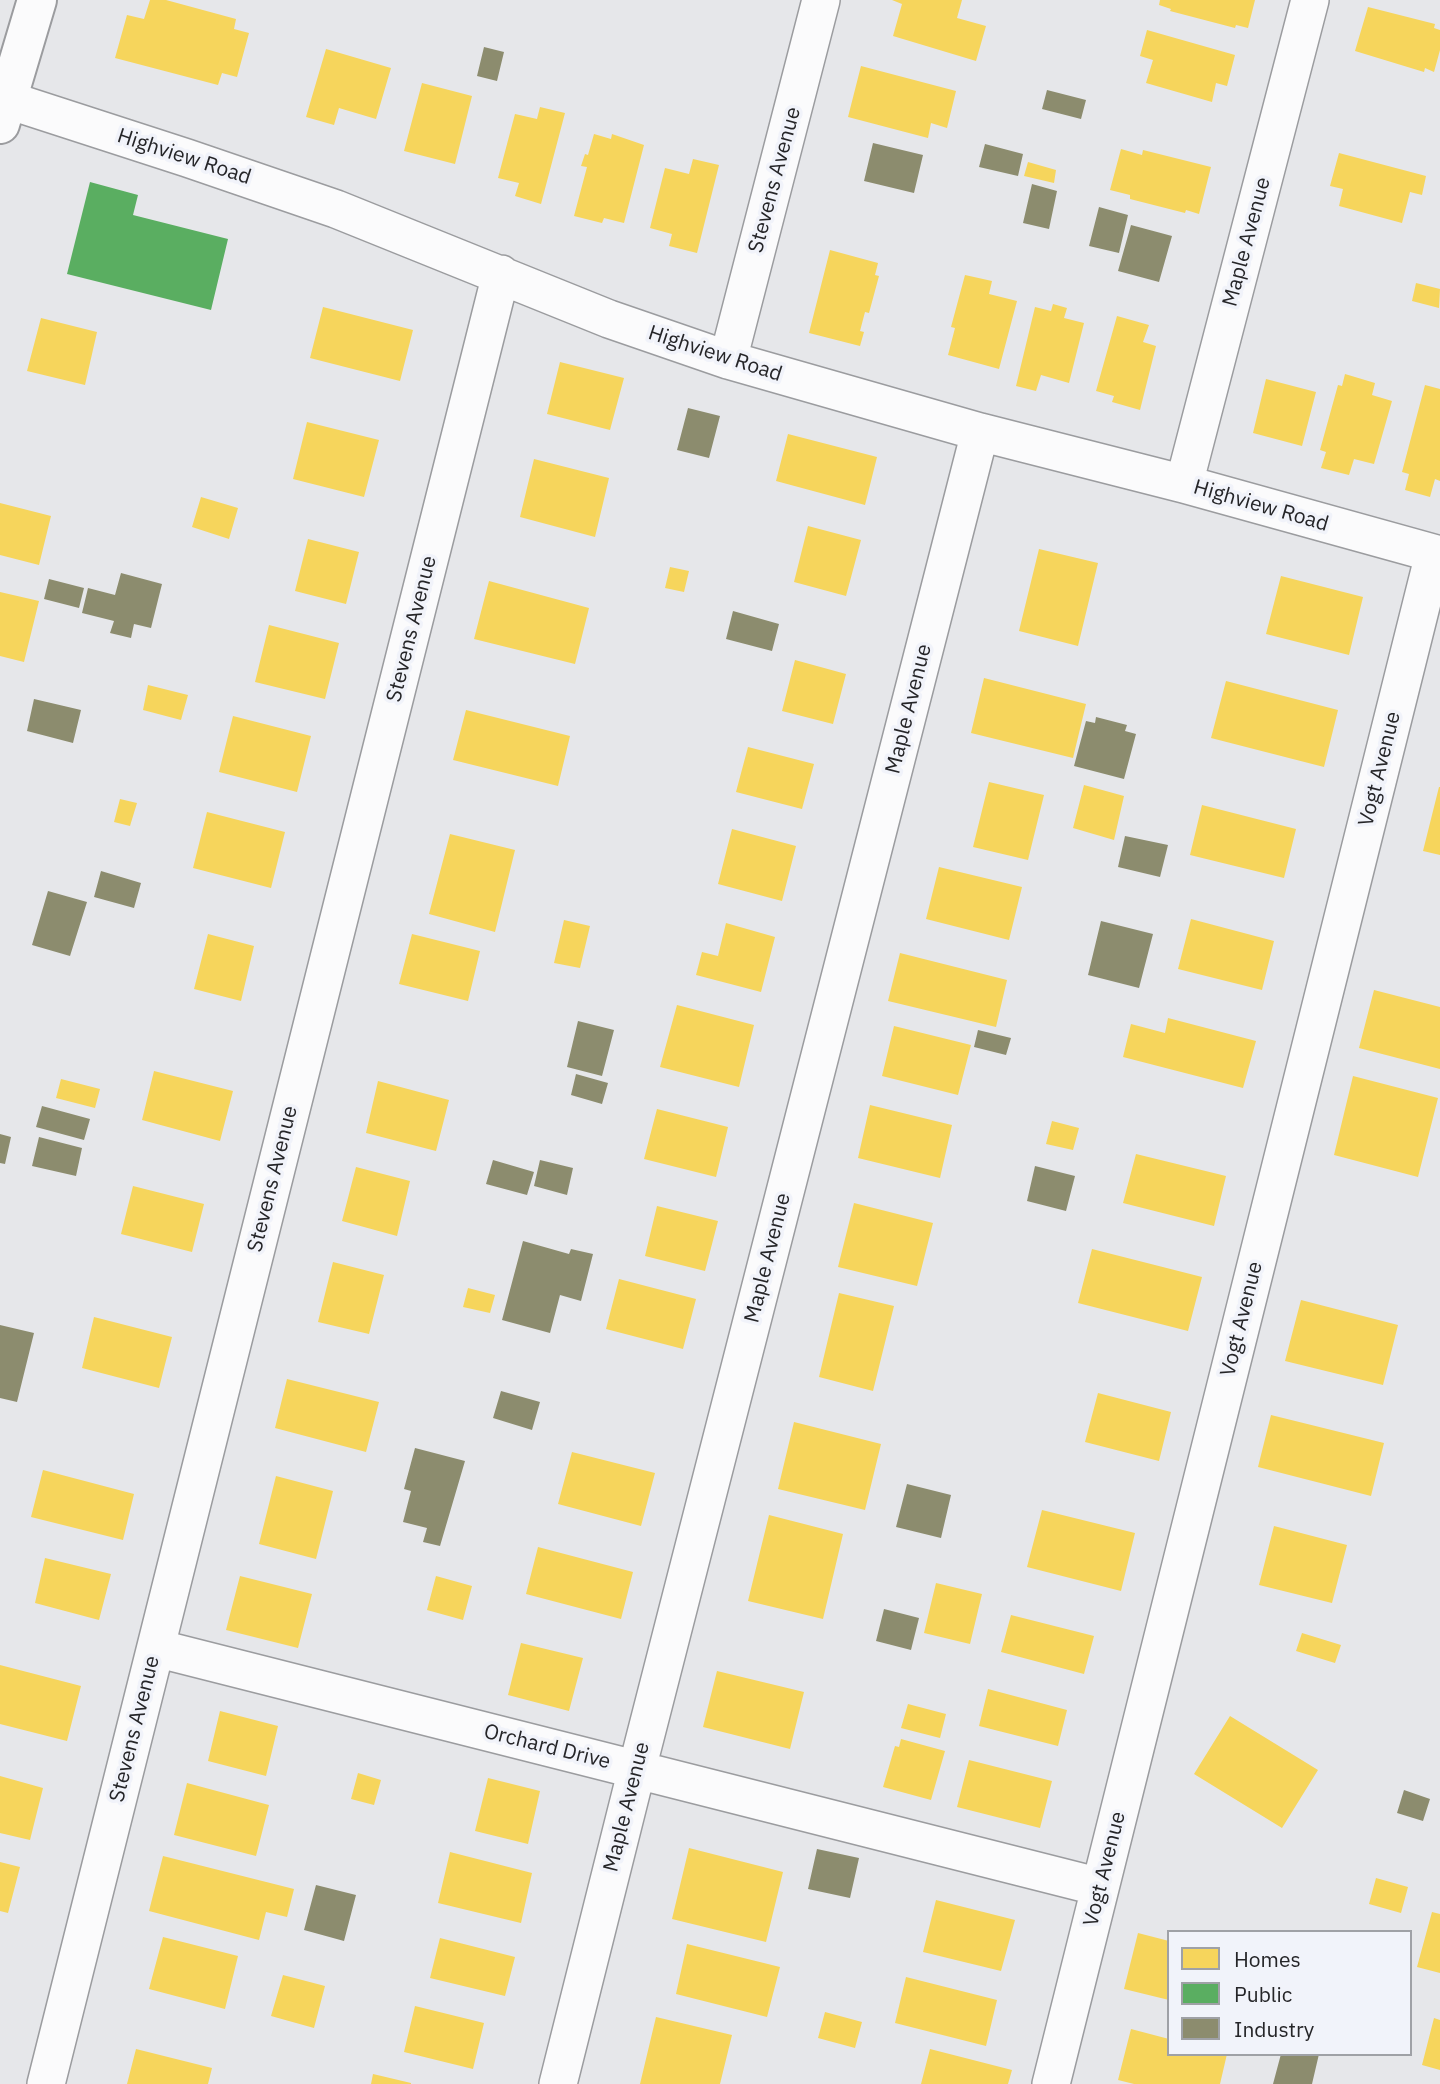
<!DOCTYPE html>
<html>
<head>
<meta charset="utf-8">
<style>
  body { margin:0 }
  #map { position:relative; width:1440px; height:2084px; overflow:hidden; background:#e6e7ea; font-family:"IBM Plex Sans",sans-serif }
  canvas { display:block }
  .legend { position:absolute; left:1167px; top:1930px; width:245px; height:126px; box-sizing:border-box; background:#f1f3fa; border:2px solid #9fa1a6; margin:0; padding:9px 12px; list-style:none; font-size:21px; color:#252528 }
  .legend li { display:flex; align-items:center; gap:14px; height:35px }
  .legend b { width:35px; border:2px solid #9fa1a6 }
</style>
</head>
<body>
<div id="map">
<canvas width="1440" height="2084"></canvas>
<ul class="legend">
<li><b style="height:19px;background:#f6d55c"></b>Homes</li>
<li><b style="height:19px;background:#5aae61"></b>Public</li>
<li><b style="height:19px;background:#8c8c6e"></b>Industry</li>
</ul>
</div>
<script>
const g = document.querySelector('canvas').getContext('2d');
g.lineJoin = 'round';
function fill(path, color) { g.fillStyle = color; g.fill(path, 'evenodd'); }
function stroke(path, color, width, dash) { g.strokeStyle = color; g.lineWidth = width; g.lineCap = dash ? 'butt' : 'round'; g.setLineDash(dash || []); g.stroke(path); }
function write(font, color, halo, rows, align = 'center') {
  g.font = font + ' "IBM Plex Sans",sans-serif'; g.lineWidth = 7; g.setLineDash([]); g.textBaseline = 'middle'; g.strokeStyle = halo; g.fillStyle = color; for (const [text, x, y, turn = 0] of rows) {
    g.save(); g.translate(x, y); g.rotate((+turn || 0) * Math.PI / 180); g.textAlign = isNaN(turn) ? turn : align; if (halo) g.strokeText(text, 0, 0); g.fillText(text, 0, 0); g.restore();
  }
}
const homes = new Path2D(`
  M150 0H166L236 19 234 29 249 33 237 77 222 73 218 85 115 58 127 15 144 19Z
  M892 0H962L957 18 986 26 976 61 893 36 902 4Z
  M1160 0H1255L1248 28 1236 25 1235 28 1170 11 1171 9 1159 5Z
  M1368 7 1435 24 1434 28 1440 30V50L1434 72 1425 68 1424 72 1355 51Z
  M1147 30 1235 55 1227 86 1216 83 1212 102 1146 83 1153 60 1140 56Z
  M326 49 391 68 376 119 339 108 334 125 306 117Z
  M861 66 956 91 947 128 931 123 928 138 848 117Z
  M422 83 472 96 455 164 404 151Z
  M540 107 565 113 541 204 515 196 519 183 498 178 515 114 537 119Z
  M594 134 611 139 612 134 644 145 624 223 604 218 602 223 574 216 587 167 581 166 585 154 588 155Z
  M1121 149 1142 155 1143 150 1211 167 1199 214 1186 210 1185 213 1130 199V195L1110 190Z
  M1339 153 1426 176 1422 195 1410 192 1402 223 1339 206 1343 189 1330 186Z
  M693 159 719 165 697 253 669 246 672 234 650 228 665 168 689 174Z
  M1028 162 1056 170 1054 183 1024 176Z
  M830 250 878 263 875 275 879 276 869 313 865 312 860 331 864 332 860 346 809 333Z
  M965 275 992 281 989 294 1017 301 999 369 948 355 955 328 951 327Z
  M1416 283 1440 289 1439 308 1412 301Z
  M1053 304 1067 308 1064 318 1084 323 1069 383 1041 375 1036 391 1016 386 1035 307 1051 311Z
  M323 307 413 330 400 381 310 358Z
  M1117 316 1149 325 1143 342 1156 346 1140 410 1112 402 1114 396 1096 391Z
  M41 318 97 332 85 385 27 371Z
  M560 362 624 378 610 430 547 414Z
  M1345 374 1375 383 1372 395 1392 401 1374 464 1354 459 1349 475 1321 468 1326 452 1320 450 1338 385 1342 386Z
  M1266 379 1316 392 1302 446 1253 433Z
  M1425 385 1440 389V481L1435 479 1430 497 1405 490 1409 474 1402 472Z
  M307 422 379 440 364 497 293 479Z
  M788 434 877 457 865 505 776 481Z
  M534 459 609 478 595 537 520 517Z
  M201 497 238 508 229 539 192 527Z
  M0 503 51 516 39 565 0 555Z
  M808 526 861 540 846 596 794 582Z
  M308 539 359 552 346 604 295 591Z
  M1039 549 1098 563 1078 646 1019 631Z
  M670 567 689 571 684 592 665 588Z
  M1281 576 1363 597 1349 655 1266 634Z
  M489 581 589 608 575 664 474 639Z
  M0 592 39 601 24 662 0 656Z
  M269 625 339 643 325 699 255 682Z
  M795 660 846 674 833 724 782 711Z
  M984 678 1086 704 1073 758 971 733Z
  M1226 681 1338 710 1324 767 1211 738Z
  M148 685 188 695 181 720 143 710Z
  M466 710 570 736 558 786 453 760Z
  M233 716 311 736 297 792 219 772Z
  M748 747 814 764 802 809 736 792Z
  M989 782 1044 795 1028 860 973 847Z
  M1084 785 1124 796 1114 840 1073 828Z
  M1439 787H1440V855L1423 851Z
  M120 799 137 803 130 826 114 822Z
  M1202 805 1296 829 1284 878 1190 855Z
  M207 812 285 832 271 888 193 868Z
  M732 829 796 846 782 901 718 884Z
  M450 834 515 850 495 932 429 914Z
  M939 867 1022 887 1009 940 926 919Z
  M1191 919 1274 941 1262 990 1178 969Z
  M564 920 590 926 580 968 554 963Z
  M726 923 775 937 761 992 696 975 702 952 718 956Z
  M208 934 254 946 241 1001 194 989Z
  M412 934 480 951 468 1001 399 984Z
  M900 953 1007 980 996 1027 888 1001Z
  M1374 990 1440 1007V1069L1359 1048Z
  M677 1005 754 1025 739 1087 660 1067Z
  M1168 1018 1256 1041 1243 1088 1123 1057 1131 1024 1165 1033Z
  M894 1026 971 1045 958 1095 882 1076Z
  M154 1071 233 1091 220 1141 142 1120Z
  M1353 1076 1438 1098 1418 1177 1334 1155Z
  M61 1079 100 1089 95 1108 56 1098Z
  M378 1081 449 1100 436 1151 366 1133Z
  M870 1105 952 1125 940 1178 858 1158Z
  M657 1109 728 1127 716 1177 644 1159Z
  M1052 1121 1079 1128 1073 1150 1046 1144Z
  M1136 1154 1226 1176 1214 1226 1123 1203Z
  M356 1167 410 1181 397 1236 342 1221Z
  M133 1186 204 1204 192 1252 121 1234Z
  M854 1203 933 1223 917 1286 838 1267Z
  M657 1206 718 1221 705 1271 645 1256Z
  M1092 1249 1202 1277 1188 1331 1078 1303Z
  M333 1262 384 1275 369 1334 318 1322Z
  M619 1279 696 1299 683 1349 606 1329Z
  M468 1288 495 1295 490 1313 463 1307Z
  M839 1293 894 1306 873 1391 819 1377Z
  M1301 1300 1398 1325 1383 1385 1285 1361Z
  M94 1317 172 1337 159 1388 82 1368Z
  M287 1379 379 1402 366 1452 275 1428Z
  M1098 1393 1171 1412 1159 1461 1085 1442Z
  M1271 1415 1384 1443 1371 1496 1258 1467Z
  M794 1422 881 1444 865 1510 778 1489Z
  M572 1452 655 1473 641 1526 558 1504Z
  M43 1470 134 1494 123 1540 31 1517Z
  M276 1476 333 1491 316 1559 259 1544Z
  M1042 1510 1135 1533 1121 1591 1027 1567Z
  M769 1515 843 1534 823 1619 748 1601Z
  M1274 1526 1347 1545 1332 1603 1259 1585Z
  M538 1547 633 1572 621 1619 526 1594Z
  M45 1558 111 1574 99 1620 35 1603Z
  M240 1576 312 1594 298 1648 226 1630Z
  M436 1576 472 1586 463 1620 427 1610Z
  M936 1583 982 1594 970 1644 924 1633Z
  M1011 1615 1094 1636 1084 1674 1001 1652Z
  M1302 1633 1341 1645 1335 1663 1296 1651Z
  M521 1643 583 1658 569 1711 508 1695Z
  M0 1665 81 1686 67 1741 0 1724Z
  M717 1671 804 1692 790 1749 703 1727Z
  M988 1689 1067 1710 1058 1746 979 1726Z
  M908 1704 946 1714 940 1738 901 1728Z
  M220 1711 278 1726 266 1776 208 1761Z
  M1230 1716 1318 1770 1282 1828 1194 1774Z
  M901 1739 945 1751 931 1800 883 1787 895 1746 899 1747Z
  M969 1760 1052 1781 1040 1828 957 1807Z
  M358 1773 381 1780 374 1805 351 1799Z
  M0 1776 43 1788 30 1840 0 1833Z
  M488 1778 540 1791 528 1844 475 1831Z
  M187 1783 269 1805 256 1856 174 1835Z
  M689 1848 783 1872 766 1942 672 1919Z
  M450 1852 532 1873 521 1923 438 1903Z
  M163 1856 294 1889 287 1917 266 1912 259 1940 149 1911Z
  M0 1862 20 1867 8 1913 0 1911Z
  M1376 1878 1408 1887 1401 1913 1369 1904Z
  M936 1900 1015 1920 1001 1971 923 1952Z
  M1432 1912 1440 1914V1973L1417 1967Z
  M1138 1933 1169 1941V2000L1124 1989Z
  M163 1937 238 1956 225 2009 149 1989Z
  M440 1938 515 1957 505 1996 430 1978Z
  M687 1944 780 1967 767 2017 676 1994Z
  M283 1975 325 1986 314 2028 271 2016Z
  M906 1977 997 2000 986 2046 895 2023Z
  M415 2006 484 2023 473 2069 404 2052Z
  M825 2012 862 2022 855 2048 818 2038Z
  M656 2017 732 2035 720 2084H640Z
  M1434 2018 1440 2020V2070L1422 2065Z
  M1131 2029 1169 2039V2054H1227L1220 2084H1134L1118 2080Z
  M136 2049 212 2068 208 2084H127Z
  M930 2049 1012 2070 1008 2084H921Z
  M373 2074 411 2083V2084H371Z`);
const public = new Path2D(`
  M90 182 138 195 133 215 228 239 211 310 67 274Z`);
const industry = new Path2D(`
  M484 47 504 52 497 81 477 76Z
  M1047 90 1086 100 1081 119 1042 109Z
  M873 143 923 155 914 193 864 181Z
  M985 144 1023 154 1018 176 979 167Z
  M1032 184 1057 191 1049 229 1023 223Z
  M1099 207 1128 215 1119 253 1089 246Z
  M1131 225 1172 236 1159 282 1118 271Z
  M688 408 720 416 709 458 677 450Z
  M121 573 162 584 151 628 134 624 131 638 110 633 114 621 82 613 88 588 115 595Z
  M49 579 84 588 79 608 44 599Z
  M733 611 779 624 772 651 726 639Z
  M34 699 81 710 73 743 27 731Z
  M1096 717 1127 725 1125 731 1136 734 1124 779 1074 766 1086 721 1095 723Z
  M1125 836 1168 845 1160 877 1118 867Z
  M101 871 141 883 134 908 94 897Z
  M48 891 87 902 70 956 32 945Z
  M1101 921 1153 934 1139 988 1088 975Z
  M578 1021 614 1030 602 1076 567 1067Z
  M978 1030 1011 1038 1006 1055 974 1047Z
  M576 1074 608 1083 602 1104 571 1095Z
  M42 1106 90 1119 84 1140 36 1127Z
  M0 1134 11 1137 5 1164 0 1163Z
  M39 1137 82 1148 76 1176 32 1166Z
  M493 1160 534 1172 527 1195 486 1184Z
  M540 1160 573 1168 567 1195 534 1186Z
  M1035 1166 1075 1176 1066 1211 1027 1201Z
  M523 1241 569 1254 571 1249 593 1254 581 1301 560 1295 550 1333 502 1320Z
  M0 1325 34 1333 17 1402 0 1398Z
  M501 1391 540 1402 532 1430 493 1418Z
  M415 1448 465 1461 440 1546 423 1542 427 1528 403 1522 411 1491 404 1489Z
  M907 1484 951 1495 941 1538 896 1527Z
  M884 1609 919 1618 911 1650 876 1641Z
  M1404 1790 1430 1799 1423 1821 1397 1813Z
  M817 1849 859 1858 850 1898 808 1889Z
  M316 1885 356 1895 344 1941 304 1930Z
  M1281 2054H1319L1312 2084H1273Z`);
const street = new Path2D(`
  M8 100 187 158 336 209 609 319 728 360 980 432 1184 484 1440 555
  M728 360 821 0
  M1184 484 1310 0
  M156 1648 1100 1887
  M46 2084 501 274
  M558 2084 637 1769 980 432
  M1051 2084 1434 554`);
const secondary = new Path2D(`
  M0 124 37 0`);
const streetNames = [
  ["Highview Road",184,157,18],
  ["Stevens Avenue",775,180,-75],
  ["Maple Avenue",1247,242,-75],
  ["Highview Road",715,354,18],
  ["Highview Road",1261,506,16],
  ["Stevens Avenue",412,629,-76],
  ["Maple Avenue",909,709,-76],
  ["Vogt Avenue",1380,769,-76],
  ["Stevens Avenue",273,1179,-76],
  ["Maple Avenue",768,1258,-76],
  ["Vogt Avenue",1242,1319,-76],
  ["Stevens Avenue",135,1729,-76],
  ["Orchard Drive",547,1747,14],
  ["Maple Avenue",627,1807,-76],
  ["Vogt Avenue",1105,1869,-76]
];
fill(homes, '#f6d55c');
fill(public, '#5aae61');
fill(industry, '#8c8c6e');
stroke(street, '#9b9c9f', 40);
stroke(secondary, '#9b9c9f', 42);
stroke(street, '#fbfbfc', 37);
stroke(secondary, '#fbfbfc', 38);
write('21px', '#252528', '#f1f3fa', streetNames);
</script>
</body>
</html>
